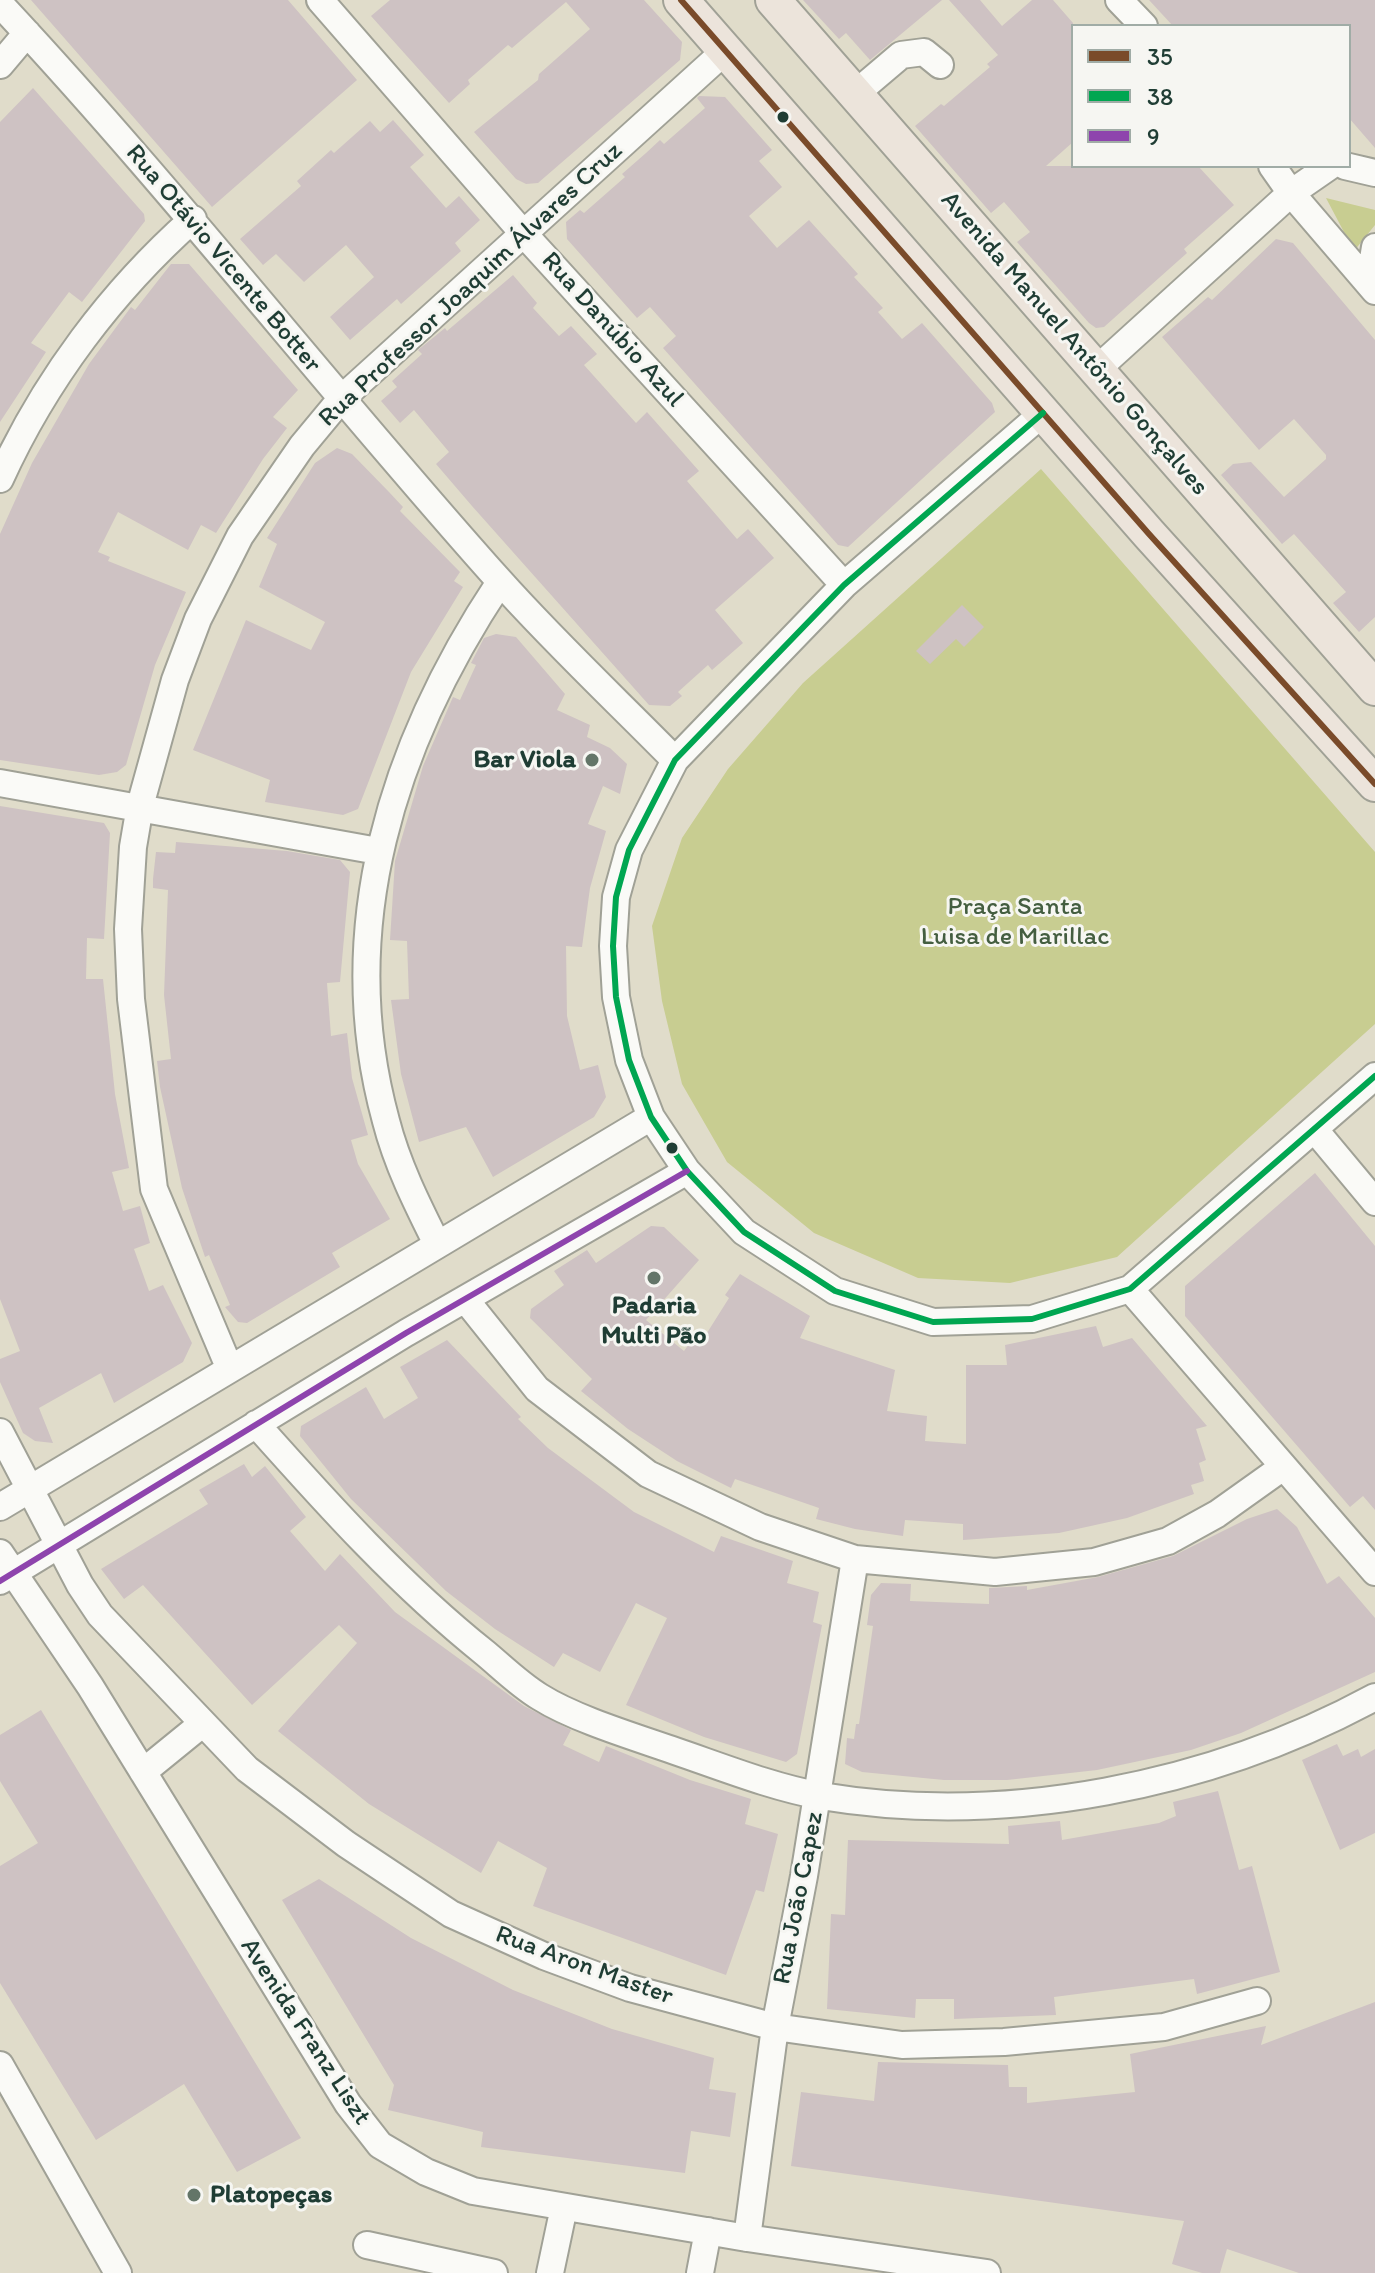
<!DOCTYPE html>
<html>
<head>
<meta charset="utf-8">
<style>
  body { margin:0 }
  #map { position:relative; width:1375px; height:2273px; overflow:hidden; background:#e0dcca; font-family:Itim,sans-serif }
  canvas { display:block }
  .legend { position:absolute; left:1071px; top:24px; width:280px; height:144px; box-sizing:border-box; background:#f6f6f2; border:2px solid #a0aca6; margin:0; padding:10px 14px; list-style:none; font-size:24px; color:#1f3d34 }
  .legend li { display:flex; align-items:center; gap:16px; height:40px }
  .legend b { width:40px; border:2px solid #a0aca6 }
</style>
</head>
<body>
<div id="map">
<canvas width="1375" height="2273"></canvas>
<ul class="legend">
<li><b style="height:10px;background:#7a4b2a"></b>35</li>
<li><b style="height:10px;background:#00a651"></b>38</li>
<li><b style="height:10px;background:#8e44ad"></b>9</li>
</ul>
</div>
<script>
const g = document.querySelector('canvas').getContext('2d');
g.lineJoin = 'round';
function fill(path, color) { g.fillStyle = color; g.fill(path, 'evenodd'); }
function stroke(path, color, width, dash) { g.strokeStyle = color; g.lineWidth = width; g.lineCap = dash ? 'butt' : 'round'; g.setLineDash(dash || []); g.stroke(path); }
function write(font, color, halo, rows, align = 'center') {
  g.font = font + ' Itim,sans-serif'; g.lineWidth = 6; g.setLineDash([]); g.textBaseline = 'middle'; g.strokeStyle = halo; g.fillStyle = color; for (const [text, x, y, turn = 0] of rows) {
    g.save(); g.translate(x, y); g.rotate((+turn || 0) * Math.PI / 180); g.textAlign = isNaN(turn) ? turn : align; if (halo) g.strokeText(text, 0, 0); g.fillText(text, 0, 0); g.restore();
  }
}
const green = new Path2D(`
  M1326 198 1375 210V225L1354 251Z
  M1041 469 1375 852V1024L1117 1257 1010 1283 918 1278 814 1233 727 1162 682 1084 662 1001 652 926 682 838 728 769 803 683Z`);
const building = new Path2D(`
  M31 0H288L357 80 212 207Z
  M390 0H644L682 42 680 60 538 183 526 184 516 179 474 132 538 80 539 74 590 29 566 2 512 48 508 45 468 80 470 84 449 103 371 16Z
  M803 0H942L870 60 846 33 839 39Z
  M949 0H980L1002 26 1032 0H1053L1073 23V142L1046 166H1198L1234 205 1184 249 1187 253 1104 327 1096 328 1089 323 1017 242 1030 232 1004 202 991 213 915 126 941 104 944 106 990 67 987 64 998 55Z
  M1149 0H1375V148L1349 118V26H1173Z
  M33 88 144 214 145 221 82 302 69 292 31 343 46 352 0 422V122Z
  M699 96 725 97 772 150 759 161 782 187 749 216 777 248 809 220 858 274 854 277 883 308 878 312 902 339 922 323 992 403 995 412 848 547 838 545 663 348 676 336 650 307 637 318 567 239 566 222 580 210 584 213 625 177 622 174 646 153 660 140 664 144 705 108 697 98Z
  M393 120 424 155 410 167 446 208 459 196 480 220 455 243 461 251 401 304 397 299 350 340 330 317 374 277 346 245 304 282 276 254 263 265 240 239 301 186 297 181 331 150 334 153 370 121 380 132Z
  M1276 239 1293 243 1375 340V617L1359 632 1333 603 1346 592 1294 534 1282 544 1221 475 1233 464 1251 462 1284 497 1326 459V455L1294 419 1259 450 1162 337 1208 297 1212 300Z
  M171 264H189L298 390 273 417 287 428 263 459 216 533 201 525 188 550 118 512 98 552 110 557 108 561 186 592 155 665 126 765 117 772 99 775 0 760V534L32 463 89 364 131 307 135 310Z
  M513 275 537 303 533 308 559 336 571 326 597 354 584 365 636 423 647 412 699 471 687 481 737 539 748 529 774 558 715 610 743 643 712 670 708 665 678 692 682 696 670 706 649 705 472 506 436 464 449 452 414 410 400 423 381 401 397 387 392 381 422 354 418 350 445 328 447 331Z
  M337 448 352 454 389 492 403 507 400 511 460 572 454 581 463 587 411 672 358 809 343 815 265 802 270 780 193 750 246 620 311 650 325 622 259 587 277 544 267 538 315 463Z
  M962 605 984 627 964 647 956 639 930 664 916 651Z
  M496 634 516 637 565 694 557 710 590 725 587 737 610 748 627 764 620 794 603 786 588 824 606 831 590 888 582 947 566 946 567 1016 580 1070 598 1065 606 1097 594 1117 493 1177 466 1127 419 1142 401 1074 391 1000 409 999 407 941 390 940 395 861 423 766 453 697 460 700 476 665 471 663 484 638Z
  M0 806 104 823 110 833 104 939 87 938 86 979H103L115 1094 129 1168 112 1172 123 1211 140 1206 150 1243 134 1249 149 1291 163 1285 192 1343 183 1362 114 1403 101 1373 39 1408 53 1443 35 1441 23 1433 0 1382V1359L20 1351 0 1299Z
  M176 842 287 851 340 860 350 872 340 982 327 983 331 1036 347 1033 352 1078 368 1135 351 1140 358 1164 390 1219 332 1253 340 1267 247 1323 238 1322 225 1307 230 1305 209 1255 205 1257 182 1188 160 1087 157 1061 171 1059 164 995 168 890 153 888V879L156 852 175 853Z
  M1315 1173 1375 1246V1510L1363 1496 1350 1507 1185 1316V1286Z
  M651 1226 664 1227 699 1260 646 1320 684 1351 692 1340 700 1344 729 1298 725 1295 740 1274 810 1316 800 1338 895 1370 887 1411 927 1416 925 1441 966 1444V1365H1007L1005 1345 1096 1326 1103 1347 1132 1338 1207 1426 1196 1429 1206 1460 1199 1463 1204 1481 1191 1485 1194 1494 1127 1518 1059 1533 963 1540V1524L905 1520 903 1536 855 1529 816 1519 819 1508 735 1479 731 1488 677 1461 628 1429 581 1391 592 1379 530 1318 531 1309 564 1285 554 1271 587 1250 596 1263Z
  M447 1340 521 1417 518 1419 548 1448 634 1512 714 1552 721 1536 793 1561 787 1583 819 1592 813 1622 822 1625 797 1754 786 1762 704 1737 626 1705 667 1618 636 1603 600 1672 563 1653 554 1667 495 1629 446 1591 351 1499 300 1436 301 1426 366 1387 384 1419 418 1398 400 1367Z
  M244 1464 252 1477 265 1466 306 1517 290 1531 325 1571 340 1554 395 1612 524 1706 571 1730 563 1745 599 1762 606 1746 690 1780 751 1799 745 1824 778 1834 764 1892 756 1890 726 1975 533 1906 547 1868 498 1841 481 1873 369 1804 278 1731 357 1643 339 1625 252 1705 143 1585 124 1599 101 1569 208 1504 199 1490Z
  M1277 1509 1297 1527 1327 1584 1339 1576 1375 1618V1672L1241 1733 1191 1750 1097 1770 1007 1780H944L862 1772 845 1764 847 1738 854 1739 856 1724H859L873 1626 867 1625 871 1595 881 1583 911 1584 910 1601 989 1604V1588L1027 1586V1590L1098 1577 1173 1556 1247 1519Z
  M41 1710 301 2138 237 2172 184 2084 96 2140 0 1983V1866L38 1843 0 1781V1735Z
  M1337 1744 1343 1756 1358 1749 1361 1757 1375 1749V1833L1340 1850 1302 1760Z
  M1218 1791 1239 1870 1252 1866 1280 1972 1197 1994 1194 1979 1054 1997 1056 2015 954 2019V1999H916L915 2018 827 2009 831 1914 845 1915 848 1840 1009 1844 1008 1826 1060 1821 1062 1840 1159 1823 1176 1816 1173 1802Z
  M319 1879 411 1938 513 1990 612 2029 714 2058 709 2089 736 2093 730 2137 691 2131 685 2173 481 2147 483 2132 388 2110 394 2085 282 1900Z
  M1375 2002V2273H1299L1227 2249 1220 2273H1202L1172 2264 1184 2221 791 2166 801 2092 874 2101 878 2062 1008 2065 1009 2087H1027V2103L1135 2092 1130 2054 1266 2026 1261 2045Z`);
const minor = new Path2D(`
  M320 0 523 233 844 585
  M1119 0 1144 26
  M0 4C173 189 329 390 498 579 554 642 616 700 675 760
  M0 65 27 33
  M855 94 901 55 924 52 940 65
  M1272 166 1291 193 1375 291
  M1345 166 1375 173
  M1369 284 1375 247
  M1096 370 1291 193 1330 166
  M1043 413 844 585 675 760 629 850 616 897 613 946 616 997 629 1060 651 1117 687 1171 744 1232 835 1291 933 1322 1032 1319 1130 1289 1375 1076
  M0 479C45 380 112 291 193 219
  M0 783 378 851
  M1315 1130 1375 1202
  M437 1244C417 1204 397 1164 386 1121 333 928 393 743 500 582
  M1130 1289 1375 1572
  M465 1299 537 1389 648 1474 760 1527 855 1559 995 1572 1094 1562 1168 1541 1217 1514 1283 1467
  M229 1367 154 1189 131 999 128 929 133 847 140 806 175 680 198 619 240 536 302 446 341 399 725 51
  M256 1424C329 1506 400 1585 485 1653 503 1668 520 1685 540 1697 575 1719 635 1737 675 1751 722 1767 772 1787 821 1796 1006 1827 1211 1786 1375 1697
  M0 1432 80 1585 100 1615 247 1769 346 1844 451 1914 544 1956 630 1988 775 2027 902 2045 1004 2042 1164 2027 1257 2001
  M0 1507 651 1117
  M0 1553 90 1686 348 2104 380 2145 426 2172 473 2191 747 2238 987 2273
  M0 1581 406 1333 687 1171
  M143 1772 202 1724
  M0 2065 118 2273
  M747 2238 775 2027 804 1876 855 1559
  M367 2245 494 2273
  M550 2273 564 2207
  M700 2273 708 2231`);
const major = new Path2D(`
  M681 0 1149 534 1375 784
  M773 0 1375 688`);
const bus1 = new Path2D(`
  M681 0 1149 534 1375 784`);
const bus2 = new Path2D(`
  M1043 413 844 585 675 760 629 850 616 897 613 946 616 997 629 1060 651 1117 687 1171 744 1232 835 1291 933 1322 1032 1319 1130 1289 1375 1076`);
const bus3 = new Path2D(`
  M0 1581 406 1333 687 1171`);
const markers = [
  [783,117,7,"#1f3d34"],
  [592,760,8,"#637568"],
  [672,1148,7,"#1f3d34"],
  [654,1278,8,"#637568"],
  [194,2195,8,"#637568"]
];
const streetNames = [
  ["Rua Otávio Vicente Botter",223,259,50],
  ["Rua Professor Joaquim Álvares Cruz",471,285,-43],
  ["Rua Danúbio Azul",612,330,48],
  ["Avenida Manuel Antônio Gonçalves",1074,344,49],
  ["Rua João Capez",799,1898,-79],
  ["Rua Aron Master",584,1966,20],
  ["Avenida Franz Liszt",305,2032,57]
];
const poiNames = [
  ["Bar Viola",576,760],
  ["Padaria",654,1306,"center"],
  ["Multi Pão",654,1336,"center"],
  ["Platopeças",210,2195,"left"]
];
const parkNames = [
  ["Praça Santa",1015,907],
  ["Luisa de Marillac",1015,937]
];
fill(green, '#c8cd91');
fill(building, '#cec2c3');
stroke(minor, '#a0a196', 30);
stroke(major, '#a0a196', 38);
stroke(minor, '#fafaf7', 26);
stroke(major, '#ece4db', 34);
stroke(bus1, '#7a4b2a', 6);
stroke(bus2, '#00a651', 6);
stroke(bus3, '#8e44ad', 6);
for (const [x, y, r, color] of markers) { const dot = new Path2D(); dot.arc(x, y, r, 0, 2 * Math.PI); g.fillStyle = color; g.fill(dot); stroke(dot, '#f6f6f2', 3); }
write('26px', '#1f3d34', '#f6f6f2', streetNames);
write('bold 26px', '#1f3d34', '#f6f6f2', poiNames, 'right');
write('26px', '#445e40', '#f6f6f2', parkNames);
</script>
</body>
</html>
